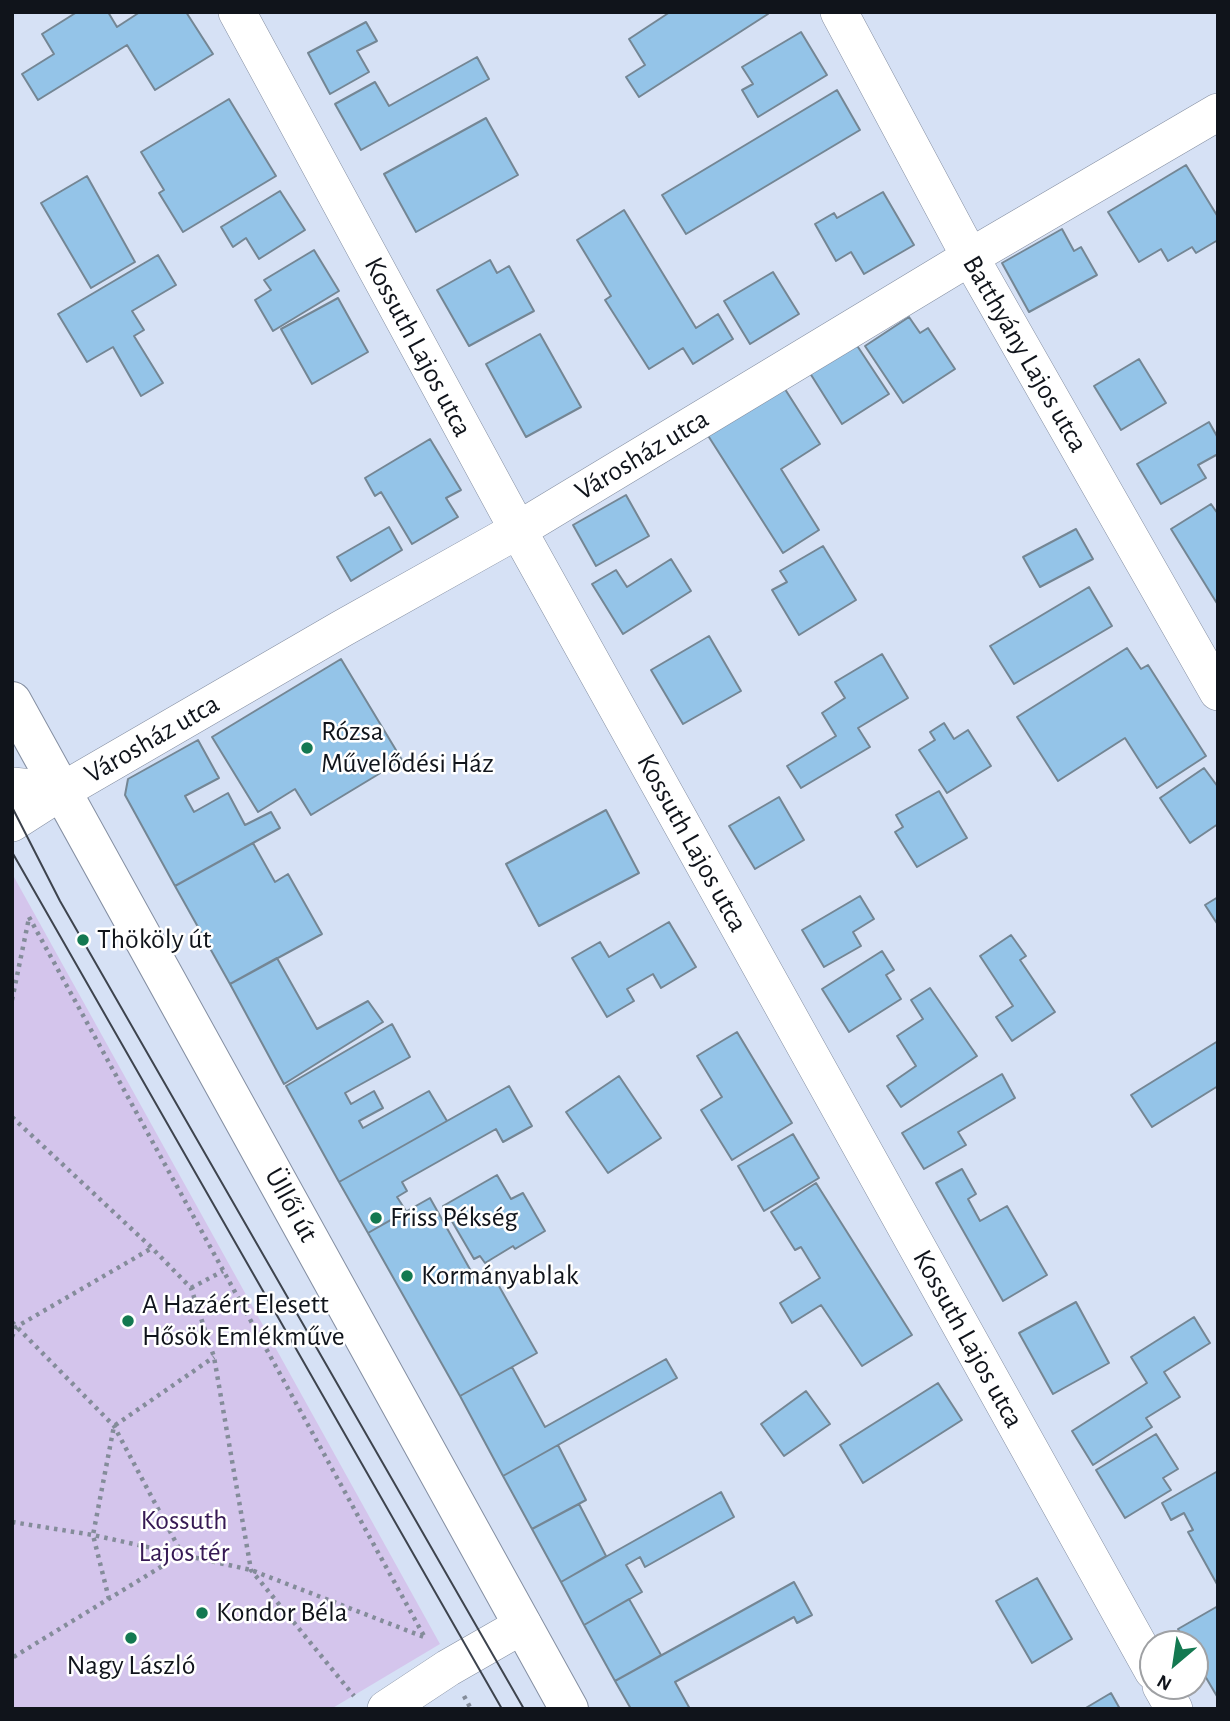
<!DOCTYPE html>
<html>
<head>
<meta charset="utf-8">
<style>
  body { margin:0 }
  #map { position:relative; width:1230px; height:1721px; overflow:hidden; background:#d6e1f5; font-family:"Alegreya Sans",sans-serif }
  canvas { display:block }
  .frame { position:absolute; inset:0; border:14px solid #10141b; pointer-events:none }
  .north { position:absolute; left:1139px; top:1630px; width:70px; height:70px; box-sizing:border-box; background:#fff; border:2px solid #9fa1a4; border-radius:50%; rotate:209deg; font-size:19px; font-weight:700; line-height:28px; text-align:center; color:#10141b }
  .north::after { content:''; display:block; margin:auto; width:24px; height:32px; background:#147951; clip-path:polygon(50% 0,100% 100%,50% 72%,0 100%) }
</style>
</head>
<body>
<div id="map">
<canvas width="1230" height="1721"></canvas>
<div class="frame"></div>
<div class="north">N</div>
</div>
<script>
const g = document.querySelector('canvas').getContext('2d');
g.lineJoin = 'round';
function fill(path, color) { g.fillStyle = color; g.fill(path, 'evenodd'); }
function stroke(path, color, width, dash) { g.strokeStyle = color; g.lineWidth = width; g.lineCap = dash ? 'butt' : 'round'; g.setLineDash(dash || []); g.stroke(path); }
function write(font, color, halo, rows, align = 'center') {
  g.font = font + ' "Alegreya Sans",sans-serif'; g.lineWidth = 5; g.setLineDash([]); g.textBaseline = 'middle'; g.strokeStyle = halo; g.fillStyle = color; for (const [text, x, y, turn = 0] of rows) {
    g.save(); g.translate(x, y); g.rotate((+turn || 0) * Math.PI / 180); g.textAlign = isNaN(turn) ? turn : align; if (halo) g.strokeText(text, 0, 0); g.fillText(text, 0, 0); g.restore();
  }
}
const green = new Path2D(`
  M14 877 440 1644 331 1709H12V878Z`);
const building = new Path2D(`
  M77 12H108L117 27 140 12H186L213 54 155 90 127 45 38 100 22 74 54 54 42 34Z
  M670 12H767L768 14 639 97 626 77 645 65 629 39Z
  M366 22 377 41 357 51 369 72 330 94 308 53Z
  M801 32 827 75 758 117 742 90 753 84 742 67Z
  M477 57 489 79 361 150 335 104 375 82 389 106Z
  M837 90 860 130 686 234 662 195Z
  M229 99 276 176 183 232 159 193 164 190 141 152Z
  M486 118 518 175 416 232 384 174Z
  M1186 165 1218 217V240L1196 253 1192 247 1168 261 1161 249 1139 262 1108 212Z
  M87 176 135 262 91 288 41 203Z
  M280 191 305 230 259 259 246 238 233 247 221 227Z
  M883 192 914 245 864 274 851 252 836 261 815 224 834 213 837 218Z
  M624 210 696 328 718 314 733 339 693 364 683 348 649 369 605 300 611 296 577 240Z
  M1062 229 1074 251 1081 247 1097 275 1029 312 1002 263Z
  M314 250 339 291 273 331 255 300 271 290 264 280Z
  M158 255 176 285 132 311 144 330 134 336 163 383 141 396 113 347 87 362 58 314Z
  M490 260 497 273 509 266 534 311 469 346 437 290Z
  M773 272 799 314 750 344 724 301Z
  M338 298 368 352 312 384 281 329Z
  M909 317 920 333 928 328 955 369 903 403 865 346Z
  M540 334 581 407 526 437 486 364Z
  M854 341 889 394 842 424 808 370Z
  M1139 359 1166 403 1121 430 1094 386Z
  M783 386 820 444 781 469 819 530 783 553 707 434Z
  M1209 422 1218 438V454L1198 465 1206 478 1161 504 1137 464Z
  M430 439 461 490 446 498 458 517 412 544 381 492 375 496 365 478Z
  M626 495 649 536 596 566 573 525Z
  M1211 504 1218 514V605L1171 529Z
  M389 527 402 550 351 581 337 557Z
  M1076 529 1093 559 1040 587 1023 557Z
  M823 546 856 600 799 635 772 590 787 582 780 571Z
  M671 559 691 591 623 634 592 584 616 570 627 587Z
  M1089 587 1112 626 1014 684 990 646Z
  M709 636 741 691 683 724 651 670Z
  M1127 648 1141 669 1148 665 1206 756 1157 788 1125 738 1058 781 1017 717Z
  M882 654 908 698 858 728 870 747 801 788 787 766 836 736 822 713 845 698 835 682Z
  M341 659 402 760 311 815 295 789 258 812 212 737Z
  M944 723 954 739 968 730 991 766 947 793 919 750 935 740 930 732Z
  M198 740 219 778 185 796 194 812 228 793 245 825 271 812 280 828 175 886 125 795 128 779Z
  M1204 768 1218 787V824L1190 843 1160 798Z
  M939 791 967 838 917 867 895 832 903 827 896 815Z
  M779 797 804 840 755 869 729 826Z
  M606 810 639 873 539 926 506 864Z
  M253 843 275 882 288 874 322 934 230 984 175 886Z
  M860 896 874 919 853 932 861 946 824 967 802 930Z
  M1218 897V925L1205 905Z
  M669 922 696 967 661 988 653 974 627 989 634 1001 607 1017 572 958 600 942 609 957Z
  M1011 935 1026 956 1020 960 1055 1012 1012 1041 996 1017 1013 1006 980 956Z
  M882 951 894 970 886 975 901 999 849 1032 822 989Z
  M277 958 317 1029 368 1001 383 1022 284 1084 230 984Z
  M930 988 977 1056 901 1107 887 1086 916 1066 897 1036 923 1019 911 1000Z
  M392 1024 410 1057 345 1093 351 1104 374 1091 383 1108 359 1121 363 1128 429 1091 447 1121 339 1182 286 1086Z
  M737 1032 792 1123 732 1160 701 1110 722 1097 697 1056Z
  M1218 1041V1086L1152 1127 1131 1095Z
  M1002 1074 1015 1098 958 1132 966 1145 924 1169 902 1133Z
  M619 1076 661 1138 608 1173 566 1112Z
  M509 1086 532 1126 503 1142 496 1129 402 1182 407 1191 397 1197 406 1211 368 1233 339 1182Z
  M793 1134 819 1178 764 1211 738 1166Z
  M962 1169 976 1194 968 1199 980 1221 1007 1206 1047 1275 1003 1301 936 1183Z
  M497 1175 511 1199 523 1193 545 1231 515 1249 513 1246 485 1263 480 1256 474 1259 443 1206Z
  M816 1183 912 1335 862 1366 821 1305 792 1323 780 1303 820 1278 801 1247 795 1250 771 1212Z
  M430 1198 476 1280 491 1272 537 1353 460 1396 368 1233Z
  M1076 1302 1109 1363 1053 1394 1019 1333Z
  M1194 1317 1210 1343 1164 1372 1180 1397 1146 1418 1152 1427 1093 1465 1072 1431 1147 1383 1131 1357Z
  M666 1359 677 1378 503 1476 460 1396 512 1367 545 1427Z
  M938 1383 962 1420 863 1483 840 1445Z
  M806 1391 830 1424 784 1456 761 1424Z
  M1156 1434 1178 1469 1163 1478 1171 1490 1125 1518 1096 1470Z
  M558 1445 586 1500 532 1529 503 1476Z
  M1218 1471V1586L1188 1532 1193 1530 1184 1513 1171 1520 1162 1503Z
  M721 1492 734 1517 645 1567 640 1557 626 1565 642 1592 584 1625 561 1582Z
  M579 1504 606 1556 561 1582 532 1529Z
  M1037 1578 1072 1639 1032 1663 996 1601Z
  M794 1582 812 1615 797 1623 794 1617 675 1682 690 1709H631L615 1681Z
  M629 1599 661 1655 615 1681 584 1625Z
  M1218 1606V1698L1195 1659V1644H1186L1178 1629Z
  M1111 1693 1120 1709H1084Z`);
const path = new Path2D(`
  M29 917 424 1636
  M12 1000 29 918
  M12 1117 152 1248 191 1288 214 1357 251 1570 354 1696
  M191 1288 223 1271
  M12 1322 114 1426 182 1554 12 1658
  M12 1337 16 1327 152 1248
  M12 1522 93 1535 251 1570 424 1637
  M109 1599 93 1535 114 1426 214 1357
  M464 1696 471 1709`);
const minor = new Path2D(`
  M237 12 518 530 1153 1671
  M839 12 970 257 1218 692
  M12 786 62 791
  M12 823 62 791 343 628 518 530 970 257 1218 112
  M1161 1686 1174 1709
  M386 1709 448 1668 523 1625`);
const secondary = new Path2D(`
  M12 701 569 1709`);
const tram = new Path2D(`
  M12 807 60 901 524 1709
  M12 852 502 1709`);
const markers = [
  [307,748,7,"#147951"],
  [83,940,7,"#147951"],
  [376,1218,7,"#147951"],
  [407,1276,7,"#147951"],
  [128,1321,7,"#147951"],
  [202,1613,7,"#147951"],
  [131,1638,7,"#147951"]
];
const streetNames = [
  ["Kossuth Lajos utca",418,347,62],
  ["Batthyány Lajos utca",1025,354,60],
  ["Városház utca",642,455,-31],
  ["Városház utca",152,739,-30],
  ["Kossuth Lajos utca",692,843,61],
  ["Üllői út",291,1205,61],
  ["Kossuth Lajos utca",968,1339,61]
];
const poiNames = [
  ["Rózsa",321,732],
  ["Művelődési Ház",321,764],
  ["Thököly út",97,940],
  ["Friss Pékség",390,1218],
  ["Kormányablak",421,1276],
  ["A Hazáért Elesett",142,1305],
  ["Hősök Emlékműve",142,1337],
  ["Kondor Béla",216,1613],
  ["Nagy László",131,1666,"center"]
];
const parkNames = [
  ["Kossuth",184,1521],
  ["Lajos tér",184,1553]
];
fill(green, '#d4c5ec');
fill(building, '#94c4e8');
stroke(building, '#748694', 2);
stroke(minor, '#858fa2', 38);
stroke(secondary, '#858fa2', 40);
stroke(path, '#848c9a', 4.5, [3.5, 5]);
stroke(minor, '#fff', 37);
stroke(secondary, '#fff', 38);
stroke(tram, '#3e444e', 2);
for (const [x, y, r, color] of markers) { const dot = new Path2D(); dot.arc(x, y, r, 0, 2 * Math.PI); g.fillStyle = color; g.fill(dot); stroke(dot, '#fff', 2.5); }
write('28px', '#10141b', '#fff', streetNames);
write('28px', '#10141b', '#fff', poiNames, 'left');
write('28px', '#361954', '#fff', parkNames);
</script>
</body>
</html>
